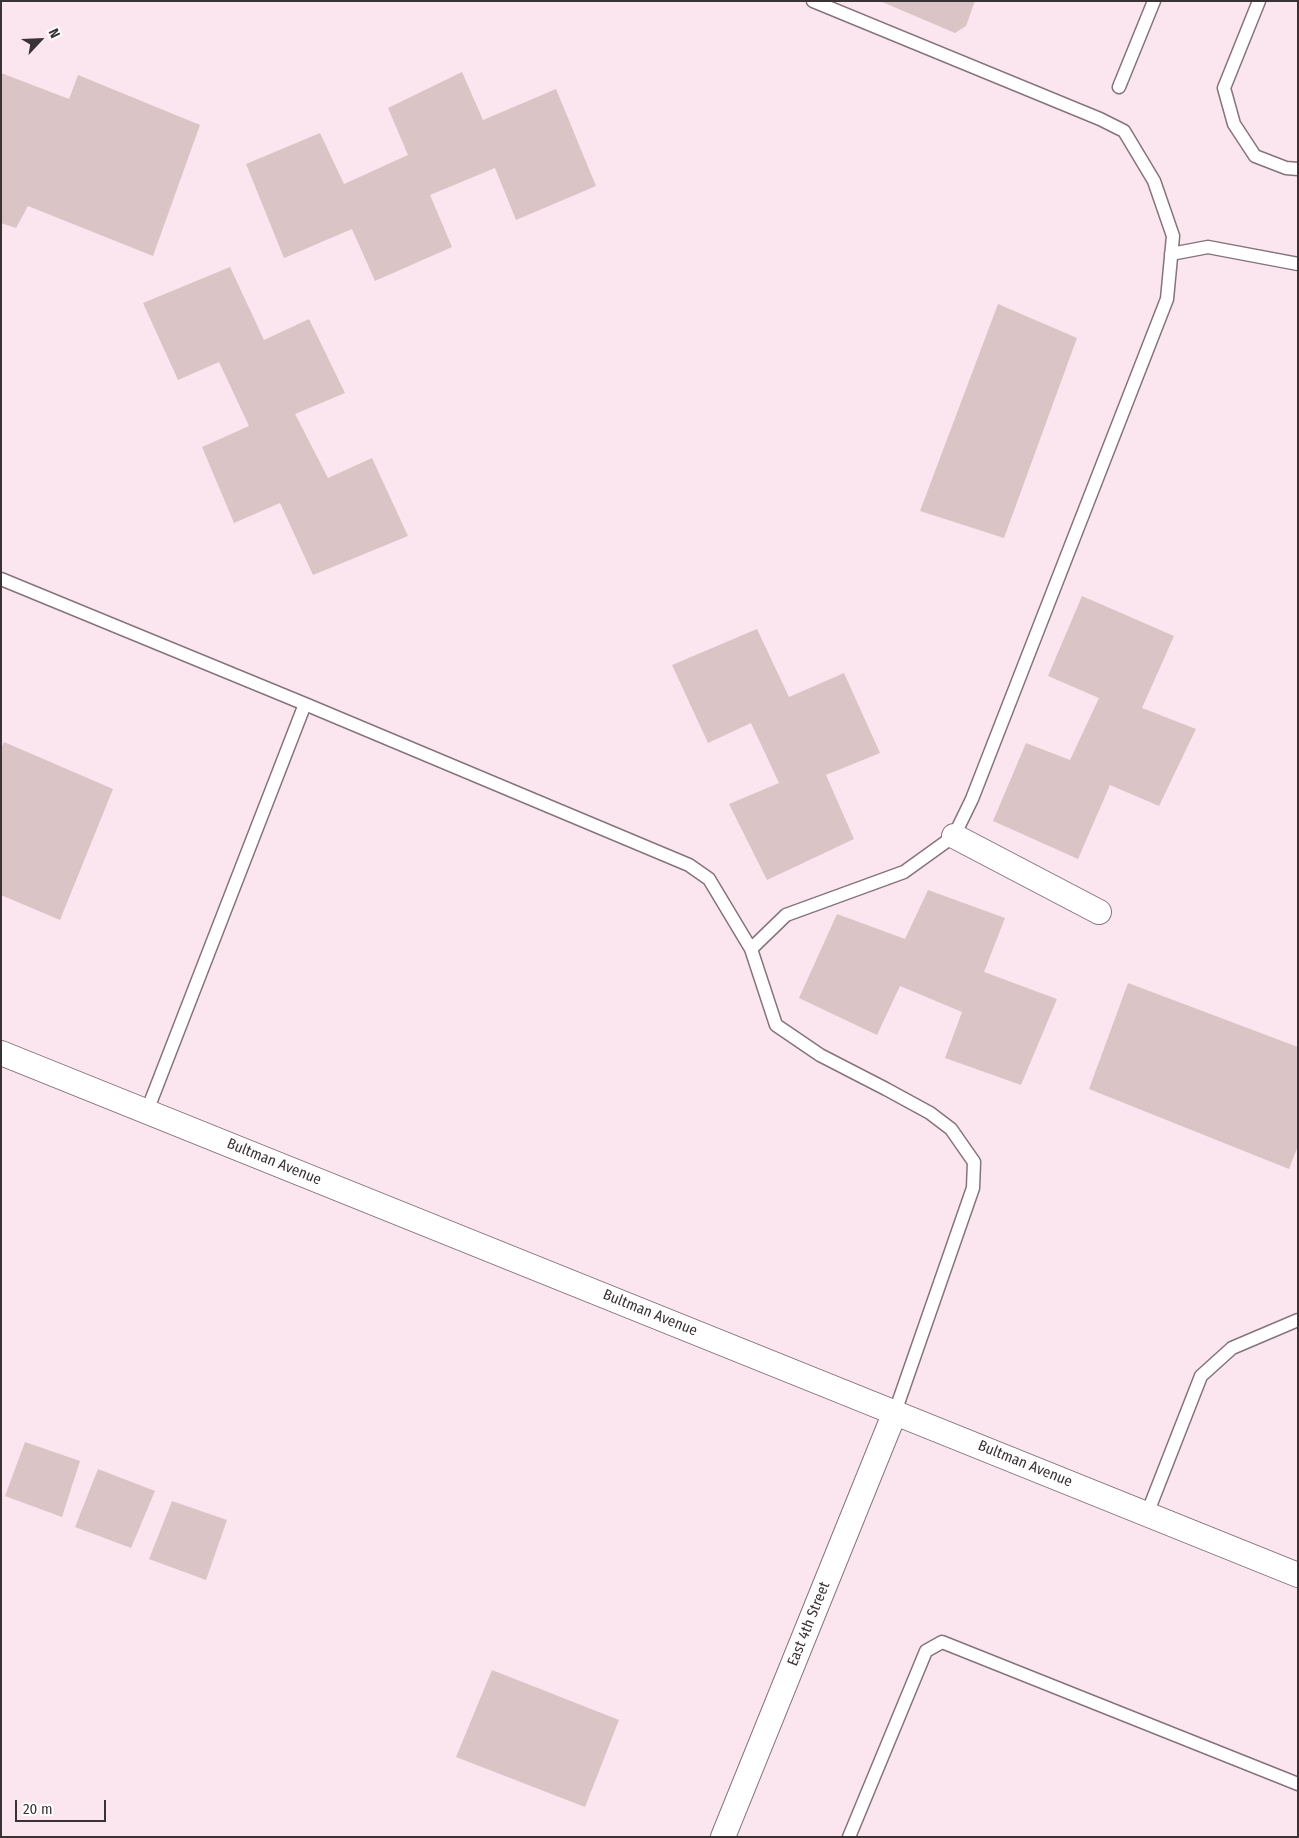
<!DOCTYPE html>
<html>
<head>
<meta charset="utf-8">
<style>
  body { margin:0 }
  #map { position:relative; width:1299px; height:1838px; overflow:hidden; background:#fbe6ef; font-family:"Fira Sans Condensed",sans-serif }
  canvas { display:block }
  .frame { position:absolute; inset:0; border:2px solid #3b3236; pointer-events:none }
  .north { position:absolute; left:15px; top:15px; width:50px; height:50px; -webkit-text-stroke:4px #fff; paint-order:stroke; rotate:65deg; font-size:14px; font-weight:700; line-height:20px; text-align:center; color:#3b3236 }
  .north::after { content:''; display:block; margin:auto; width:18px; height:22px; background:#3b3236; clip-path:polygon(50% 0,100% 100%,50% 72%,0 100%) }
  .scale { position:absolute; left:15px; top:1800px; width:91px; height:22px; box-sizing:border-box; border:2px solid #3b3236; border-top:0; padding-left:6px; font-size:15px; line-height:18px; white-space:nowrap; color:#3b3236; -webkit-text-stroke:4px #fff; paint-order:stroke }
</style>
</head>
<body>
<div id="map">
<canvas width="1299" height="1838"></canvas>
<div class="frame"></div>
<div class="north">N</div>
<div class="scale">20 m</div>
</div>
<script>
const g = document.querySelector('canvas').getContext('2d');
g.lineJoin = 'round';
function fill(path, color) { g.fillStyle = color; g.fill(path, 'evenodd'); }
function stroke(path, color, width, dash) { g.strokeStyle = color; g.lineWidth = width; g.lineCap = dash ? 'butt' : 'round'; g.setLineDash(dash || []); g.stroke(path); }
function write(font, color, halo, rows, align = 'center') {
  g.font = font + ' "Fira Sans Condensed",sans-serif'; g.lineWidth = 4; g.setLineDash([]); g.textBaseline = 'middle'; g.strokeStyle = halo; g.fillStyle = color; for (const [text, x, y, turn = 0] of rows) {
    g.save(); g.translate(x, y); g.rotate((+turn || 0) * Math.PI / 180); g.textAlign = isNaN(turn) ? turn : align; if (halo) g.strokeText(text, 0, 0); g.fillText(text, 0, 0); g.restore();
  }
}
const building = new Path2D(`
  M880 1H975L966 26 955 33Z
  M462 72 483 120 556 89 596 186 516 220 495 168 430 195 452 247 375 281 352 229 284 258 246 164 320 133 344 184 408 155 388 108Z
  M1 73 69 99 78 75 200 125 153 256 28 206 16 228 1 223Z
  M230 267 264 340 309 319 345 393 295 414 328 478 372 458 408 536 313 575 280 503 234 523 202 447 249 426 219 362 178 380 143 303Z
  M998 304 1077 338 1004 538 920 511Z
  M1082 596 1174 636 1142 708 1196 729 1159 806 1110 785 1078 859 993 821 1026 743 1070 760 1099 698 1048 676Z
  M757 629 789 697 844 673 880 753 826 775 854 839 767 880 729 804 779 783 751 723 708 743 672 665Z
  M4 742 113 789 60 920 1 895V749Z
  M928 890 1005 918 984 972 1057 999 1021 1085 945 1058 962 1012 900 986 877 1035 799 998 837 914 905 939Z
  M1128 983 1298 1047V1146L1289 1169 1089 1089Z
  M25 1442 80 1461 62 1517 5 1496Z
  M98 1469 155 1491 131 1548 75 1527Z
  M172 1501 227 1520 206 1580 149 1559Z
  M492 1670 619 1720 585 1807 456 1757Z`);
const lane = new Path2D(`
  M1259 1 1224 88 1234 124 1255 156 1286 168 1298 169
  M1119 87 1154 1
  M1171 254 1208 247 1298 264
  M1 579 305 704 689 865 709 879 751 949 776 1025 820 1055 886 1089 930 1113 951 1129 974 1162 973 1188 895 1412
  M751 949 786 915 904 872 954 836 972 799 1167 299 1173 236 1154 181 1124 131 1100 119 813 1
  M147 1111 305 704
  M1147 1514 1201 1376 1232 1348 1298 1320
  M849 1837 926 1651 942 1642 1298 1784`);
const street = new Path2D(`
  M954 836 1099 912
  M1 1053 1298 1575
  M723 1837 895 1412`);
const streetNames = [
  ["Bultman Avenue",274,1162,22],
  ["Bultman Avenue",650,1313,22],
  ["Bultman Avenue",1025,1464,22],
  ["East 4th Street",809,1624,-68]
];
fill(building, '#dbc4c5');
stroke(lane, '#86737c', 15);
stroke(street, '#86737c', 26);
stroke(lane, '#fff', 12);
stroke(street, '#fff', 24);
write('15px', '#3b3236', '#fff', streetNames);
</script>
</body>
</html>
